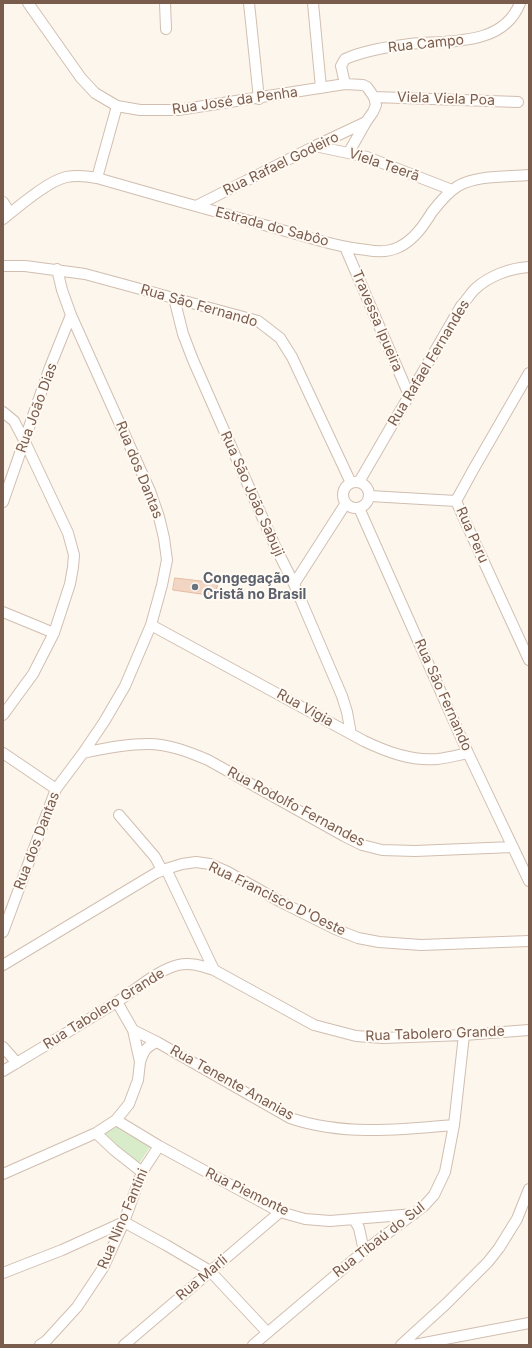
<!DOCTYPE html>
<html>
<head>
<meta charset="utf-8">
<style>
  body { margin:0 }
  #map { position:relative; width:532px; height:1348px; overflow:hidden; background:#fdf6ec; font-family:Inter,sans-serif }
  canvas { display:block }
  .frame { position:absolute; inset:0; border:4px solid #7a5c4d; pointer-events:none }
</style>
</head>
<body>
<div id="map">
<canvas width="532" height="1348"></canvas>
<div class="frame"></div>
</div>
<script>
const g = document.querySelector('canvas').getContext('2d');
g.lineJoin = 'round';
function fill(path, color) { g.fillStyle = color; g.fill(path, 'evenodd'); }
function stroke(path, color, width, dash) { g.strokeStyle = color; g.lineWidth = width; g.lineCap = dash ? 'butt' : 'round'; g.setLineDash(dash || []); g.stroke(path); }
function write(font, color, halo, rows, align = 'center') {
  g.font = font + ' Inter,sans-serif'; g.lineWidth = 4; g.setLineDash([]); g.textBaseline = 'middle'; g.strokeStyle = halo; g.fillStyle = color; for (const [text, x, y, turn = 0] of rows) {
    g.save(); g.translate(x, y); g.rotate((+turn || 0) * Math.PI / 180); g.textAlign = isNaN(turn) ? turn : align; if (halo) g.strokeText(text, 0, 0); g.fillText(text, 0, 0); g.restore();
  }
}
const green = new Path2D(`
  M116 1125 150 1147 139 1164 102 1134Z`);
const building = new Path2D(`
  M175 578 218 583 215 596 173 590Z`);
const minor = new Path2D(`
  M28 3 81 78 95 93 117 106 140 110H178L345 84 363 85 367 87 374 97 376 105 373 112 366 122 349 152
  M165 3 166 29
  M249 3 259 99
  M313 3 321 88
  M345 84 341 66 345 59C366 50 388 47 410 44 448 40 503 47 520 3
  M374 97 518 102
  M315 146 367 157 452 190
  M97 178 117 106
  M3 202 10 213
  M196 206 315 146 366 122
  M3 219C18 207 48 181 66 177 76 175 87 176 97 178 156 195 216 212 275 228 305 236 336 247 367 250 377 252 389 252 399 247 414 240 424 225 432 212 439 203 448 192 458 186 478 175 506 177 529 175
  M345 247 409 395
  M3 266H25L85 274 258 321 280 338 292 357 351 483
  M174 298 183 334 193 360 275 546 294 584 342 696 347 712 351 734
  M529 373 473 470 456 501 466 523 529 660
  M3 412 14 421 25 442 68 533 74 555 73 567 70 584 54 633 33 674 3 715
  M343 495a13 13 0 1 1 26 0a13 13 0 1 1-26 0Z
  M359 482 461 306C466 301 470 294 475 289 489 276 510 268 529 267
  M370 496 456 501
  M3 502 50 367 71 315
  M359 508 468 753 529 881
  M294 584 346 503
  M3 612 54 633
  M151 625 364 741C387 752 411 761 437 759 447 758 458 755 468 753
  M3 753 56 789
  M83 753C105 748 126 744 148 744 169 744 189 752 208 760L344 836 362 845 382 850 415 851 513 847
  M119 815 155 857 162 870
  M166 869 214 970
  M3 932 56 789 83 753 104 722 125 686 151 625 162 585 167 560 164 538 159 517 150 491 71 315 62 290 57 269
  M3 965 156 873 166 869 182 864 196 862 210 864 228 872 281 902 335 929 358 938 379 942 421 945 529 941
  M133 1030 157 1042 290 1118C343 1136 399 1130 454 1125
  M3 1047 17 1063
  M140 1062C144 1050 146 1047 157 1042
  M3 1071C40 1049 78 1026 115 1003 135 991 155 971 178 965 191 962 202 966 214 970L314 1025 356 1036 383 1038 464 1035 529 1030
  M116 1120 159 1146 280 1212 305 1219 330 1221 414 1214
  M96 1133 114 1150 142 1172
  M3 1174 96 1133 116 1120 129 1104 138 1080 140 1062 133 1030 117 1002
  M354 1219 359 1228 364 1251
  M3 1273 62 1250 124 1222 166 1245 210 1271 267 1332
  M40 1345 46 1341 77 1307 103 1268 124 1222 142 1172 159 1146
  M124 1345 280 1212
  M253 1345 364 1251 424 1206 434 1195 445 1172 454 1125 464 1035
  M401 1345 446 1304 488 1262 499 1248 517 1219 529 1189
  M414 1345 529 1323`);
const markers = [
  [195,587,4,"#6b7280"]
];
const streetNames = [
  ["Rua Campo",426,44,-6],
  ["Viela Viela Poa",446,99,2],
  ["Rua José da Penha",235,101,-8],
  ["Rua Rafael Godeiro",281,164,-26],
  ["Viela Teerã",384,165,19],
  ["Estrada do Sabôo",272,227,15],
  ["Rua São Fernando",199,306,16],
  ["Travessa Ipueira",377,321,67],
  ["Rua Rafael Fernandes",429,363,-59],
  ["Rua João Dias",37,408,-70],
  ["Rua dos Dantas",139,470,68],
  ["Rua São João Sabuji",252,494,66],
  ["Rua Peru",472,535,66],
  ["Rua São Fernando",443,695,66],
  ["Rua Vigia",305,708,29],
  ["Rua Rodolfo Fernandes",296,807,28],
  ["Rua dos Dantas",37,841,-69],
  ["Rua Francisco D'Oeste",277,899,26],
  ["Rua Tabolero Grande",104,1009,-32],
  ["Rua Tabolero Grande",435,1034,-2],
  ["Rua Tenente Ananias",232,1083,29],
  ["Rua Piemonte",247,1192,26],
  ["Rua Nino Fantini",123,1219,-67],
  ["Rua Tibaú do Sul",379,1240,-38],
  ["Rua Marli",202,1278,-40]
];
const worshipNames = [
  ["Congegação",203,579],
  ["Cristã no Brasil",203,595]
];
fill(green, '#d8ecc9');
fill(building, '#f3d5c3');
stroke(building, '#e6bba3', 1);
stroke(minor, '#d1beb0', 12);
stroke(minor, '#fff', 10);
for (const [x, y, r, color] of markers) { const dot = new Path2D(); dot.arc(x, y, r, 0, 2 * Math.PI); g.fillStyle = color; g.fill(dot); stroke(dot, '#fffaf3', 1.5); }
write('14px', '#7a5c4d', '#fffaf3', streetNames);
write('bold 14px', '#5b616d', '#fffaf3', worshipNames, 'left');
</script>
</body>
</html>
